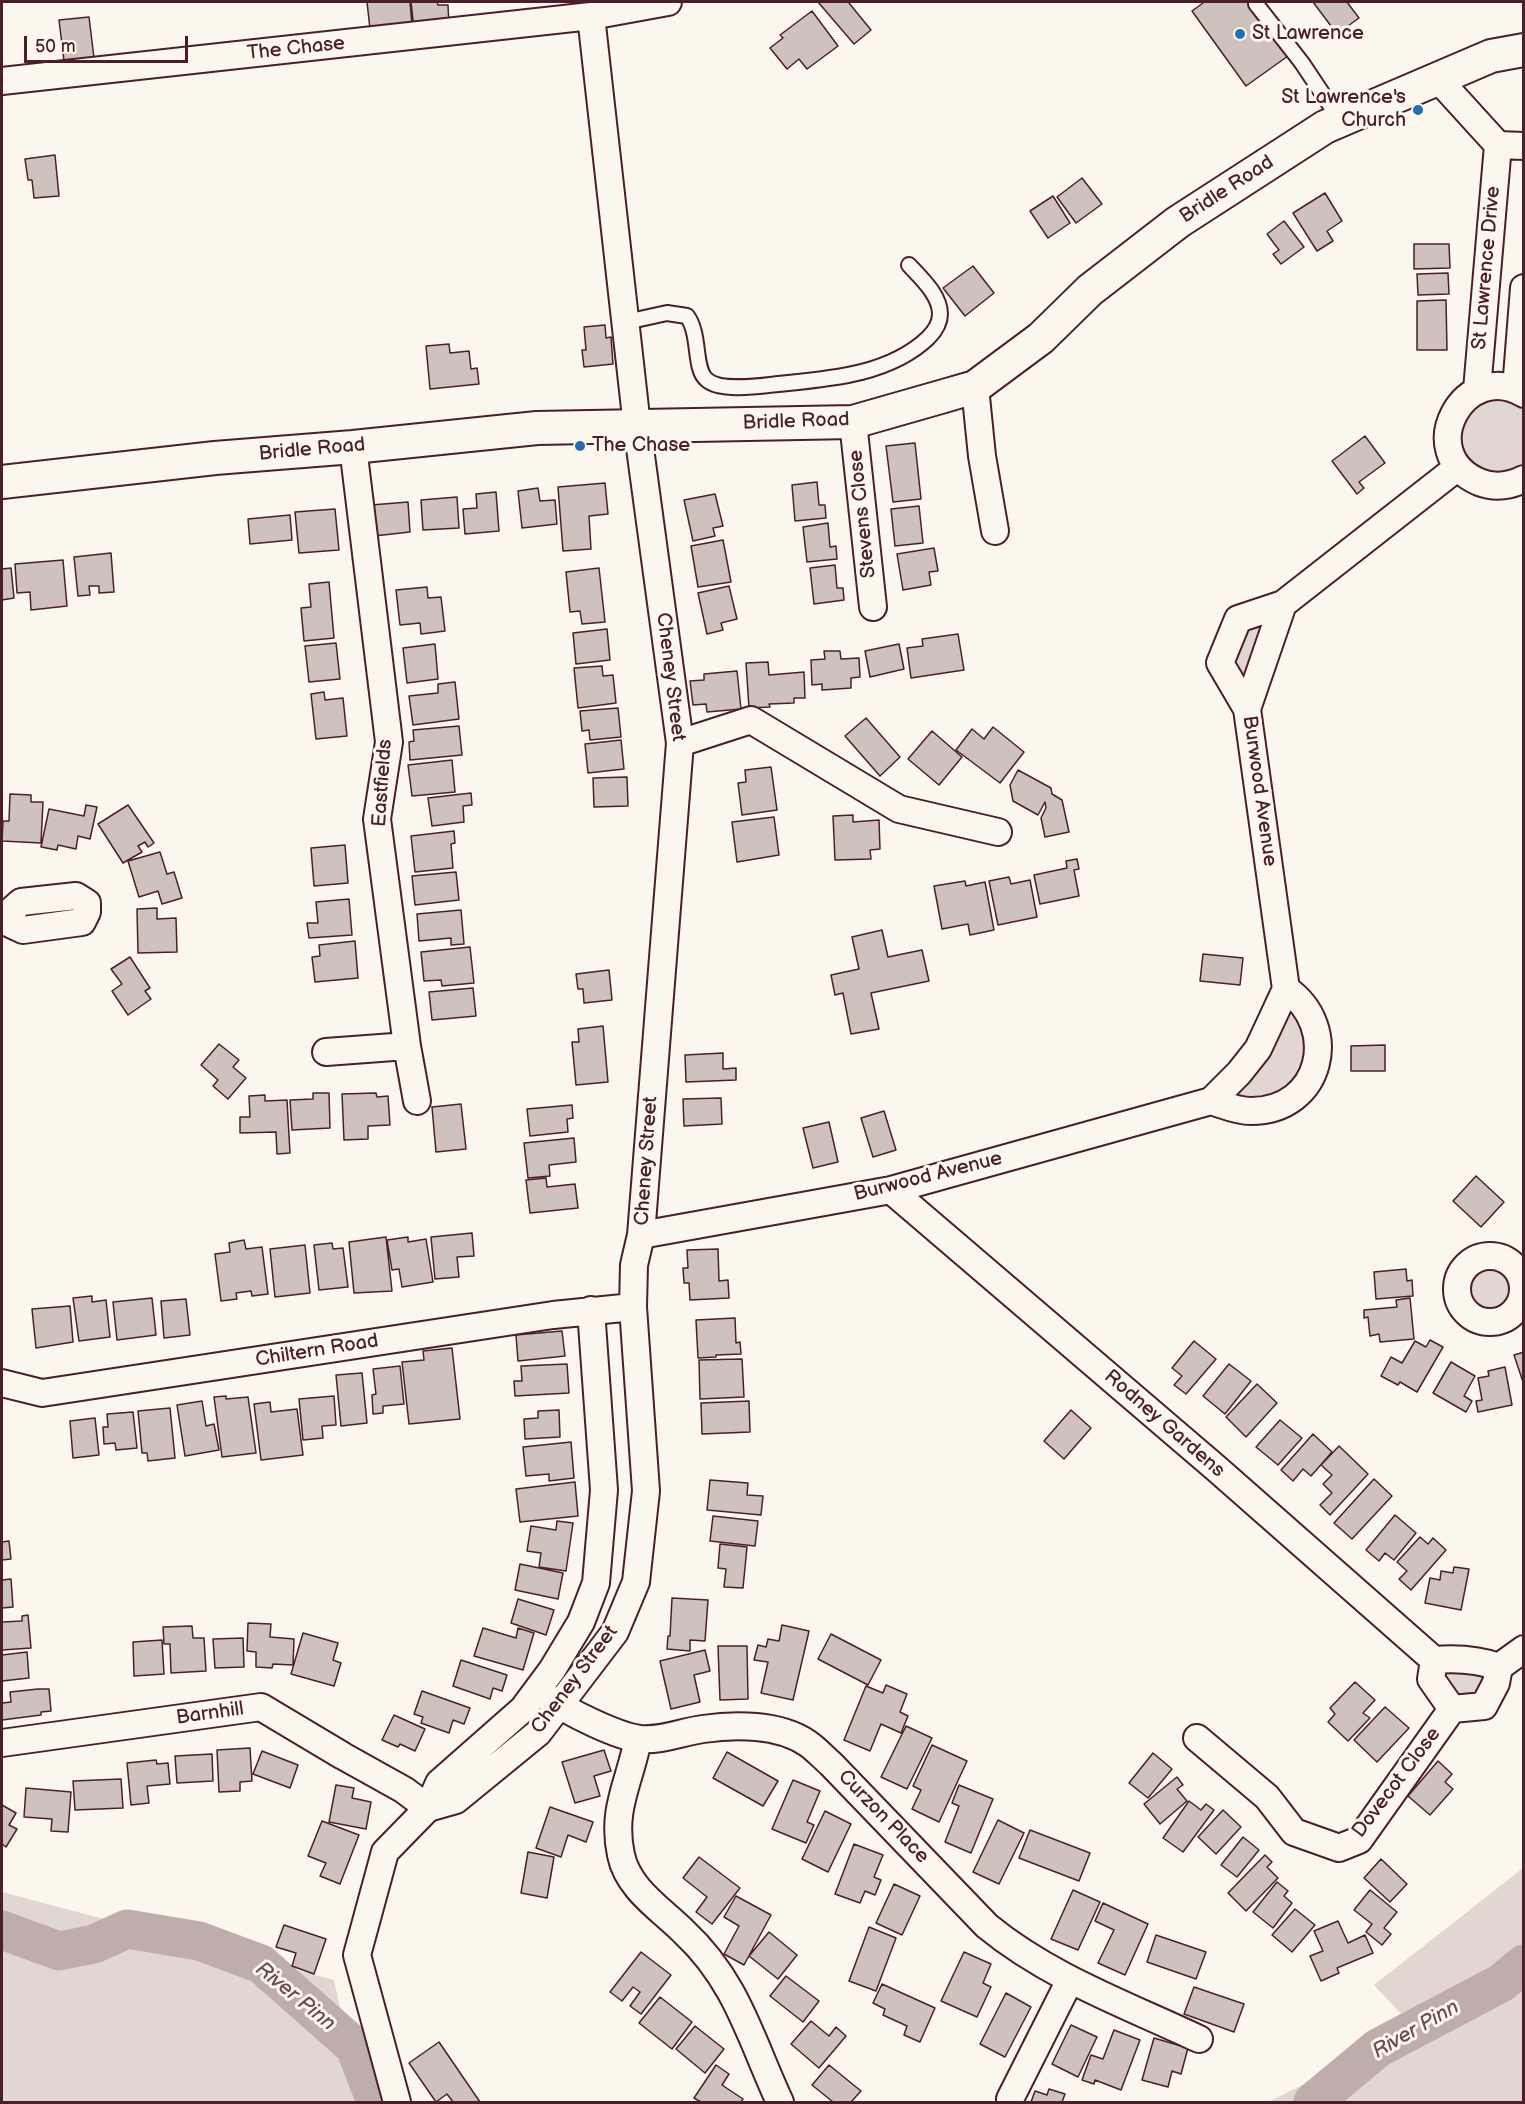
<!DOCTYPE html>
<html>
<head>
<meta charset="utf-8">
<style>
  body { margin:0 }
  #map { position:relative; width:1525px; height:2104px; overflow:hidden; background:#fbf7ec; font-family:"Balsamiq Sans",sans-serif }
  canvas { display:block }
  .frame { position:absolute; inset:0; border:3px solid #4a1f2b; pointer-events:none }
  .scale { position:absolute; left:24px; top:36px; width:164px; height:27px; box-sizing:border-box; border:3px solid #4a1f2b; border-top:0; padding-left:8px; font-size:18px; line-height:21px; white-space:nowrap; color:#4a1f2b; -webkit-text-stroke:4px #fbf7ec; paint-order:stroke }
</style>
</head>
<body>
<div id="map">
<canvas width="1525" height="2104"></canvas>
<div class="frame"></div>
<div class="scale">50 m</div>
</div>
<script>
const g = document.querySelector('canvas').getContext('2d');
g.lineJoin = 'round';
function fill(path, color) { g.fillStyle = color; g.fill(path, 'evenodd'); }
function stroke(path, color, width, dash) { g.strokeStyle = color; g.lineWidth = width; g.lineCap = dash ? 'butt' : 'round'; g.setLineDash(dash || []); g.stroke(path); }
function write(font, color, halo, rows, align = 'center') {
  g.font = font + ' "Balsamiq Sans",sans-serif'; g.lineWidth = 6; g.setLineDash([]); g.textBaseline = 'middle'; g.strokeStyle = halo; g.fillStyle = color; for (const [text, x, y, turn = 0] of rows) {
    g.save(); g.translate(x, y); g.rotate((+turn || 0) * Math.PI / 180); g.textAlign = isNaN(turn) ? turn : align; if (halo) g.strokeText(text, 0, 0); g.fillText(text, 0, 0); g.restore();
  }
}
const green = new Path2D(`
  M1495 395 1523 405V468L1499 477 1472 469 1457 445 1469 406Z
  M1273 616 1245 689 1231 662 1244 625Z
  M1294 1010 1308 1026V1065L1283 1097 1242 1101 1238 1095 1240 1088 1288 1011Z
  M1465 1290a25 25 0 1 1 50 0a25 25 0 1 1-50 0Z
  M1446 1670 1484 1674 1486 1683 1478 1697 1453 1700 1439 1677Z
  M1523 1868V1946L1406 2019 1374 1985Z
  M2 1892 334 1980 361 2102H2Z
  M1523 1949V2102H1268L1400 2037Z`);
const river = new Path2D(`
  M2 1930 59 1951 94 1944 127 1929 199 1941 261 1964 355 2047 376 2102
  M1313 2102 1378 2048 1501 1983 1524 1964`);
const building = new Path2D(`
  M367 2H410L412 25 370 29Z
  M411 2H437L438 5H448L449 26 414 29Z
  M818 2H850L849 3 871 30 854 44Z
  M1202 2H1248L1288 56 1246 86 1192 11 1203 3Z
  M1313 2H1347L1359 18 1337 34Z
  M812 11 838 46 807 69 799 59 787 69 770 48 783 38 780 35Z
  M89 17 94 58 64 61 59 20Z
  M55 155 59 196 34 198 32 180H28L25 159Z
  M1082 178 1102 204 1076 223 1057 197Z
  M1325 193 1342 221 1327 231 1333 241 1317 251 1293 213Z
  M1053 196 1070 223 1048 238 1030 211Z
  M1284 221 1304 247 1281 264 1273 254 1279 250 1267 234Z
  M1414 244H1449L1450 268 1414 269Z
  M973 266 994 293 965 316 943 288Z
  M1448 273 1449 294 1418 295 1417 274Z
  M1446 300 1447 350H1417V301Z
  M605 325 606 338 611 337 613 364 584 367 582 350H586L584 327Z
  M449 344 450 353 469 351 471 369 477 368 479 384 430 389 426 346Z
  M1365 436 1385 463 1359 482 1364 488 1357 494 1332 461Z
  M915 443 921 499 893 502 886 446Z
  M817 482 819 505H825L826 518 795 521 792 485Z
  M605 483 608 514 589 516 591 549 563 551 558 487Z
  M538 488 540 501 555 500 557 524 522 528 518 491Z
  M496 492 499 531 465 534 463 509 477 508 476 494Z
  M715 494 723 526 713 528 715 536 693 541 684 500Z
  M457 497 459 528 423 530 421 500Z
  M408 502 410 532 374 536 371 505Z
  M919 506 923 543 895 546 891 509Z
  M335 509 339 550 299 553 295 512Z
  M290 515 292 540 250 544 248 519Z
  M828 523 830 547 836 546 837 559 807 562 803 527Z
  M723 540 731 582 698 587 691 546Z
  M934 548 938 571 929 572 931 585 903 590 897 554Z
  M111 553 114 592 99 593V586H89L90 595 78 596 74 557Z
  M63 560 67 606 31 610 30 592 17 593 15 564Z
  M835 565 837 588H843L844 600 814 604 810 568Z
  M11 568 14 598 2 600V569Z
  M599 568 605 622 582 624 580 611 570 612 566 572Z
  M329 582 334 638 304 641 301 608 311 607 309 584Z
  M729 586 737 619 721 623 723 630 707 634 698 593Z
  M427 587 428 598 441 597 445 631 421 634 420 623 400 625 396 590Z
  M607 629 610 660 576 664 573 633Z
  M958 634 964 670 911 678 907 648 923 646 922 639Z
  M336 643 340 679 309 682 305 646Z
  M435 644 438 679 407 683 403 648Z
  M899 644 904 669 870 677 865 651Z
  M824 651H840L841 659 859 658 860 677 851 678V688L822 690V684L812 685 811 660 825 659Z
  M768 662 769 675 804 672 805 698H794V703L769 704 770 707 749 708 746 663Z
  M602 666 603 676 613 675 616 703 578 708 574 668Z
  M737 671 741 709 707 712 706 704 693 705 690 681 704 680V674Z
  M455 682 459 719 413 725 409 696 438 693V684Z
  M324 692 325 700 343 698 347 736 316 739 311 694Z
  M618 708 621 737 590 740 589 730 582 731 580 711Z
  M866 718 900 757 880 776 845 736Z
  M459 726 462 755 410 760 409 742 414 741 413 730Z
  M993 727 1024 752 1000 783 956 750 972 729 984 739Z
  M932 731 962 757 939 785 908 759Z
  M621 740 624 769 588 773 585 744Z
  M452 760 455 792 412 796 408 765Z
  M771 767 777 810 742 815 738 783 746 782 745 770Z
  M1018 770 1051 788 1052 794 1062 800 1069 832 1045 837 1041 818 1046 808 1045 802 1038 815 1013 801 1010 785Z
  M627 777 628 806 594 807 593 778Z
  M471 793 472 805 463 806 464 822 432 826 428 798Z
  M10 794 31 795V802H43L41 843 2 841 3 821H9Z
  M86 805 97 807 90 839 78 836 76 849 58 845 57 850 41 847 49 809 84 816Z
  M128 805 154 843 148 847 145 842 138 846 142 852 123 863 98 824Z
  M853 815V822L879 820 880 849 870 850 871 859 835 860 833 816Z
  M774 817 779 855 737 862 732 822Z
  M454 831 455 843 451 844 453 868 415 872 411 836Z
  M345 845 348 883 314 886 311 848Z
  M160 852 167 874 174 872 182 898 162 904 158 891 139 897 128 861Z
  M1077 859 1079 869 1074 870 1079 896 1040 904 1034 875 1067 868 1066 861Z
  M456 872 459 900 415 905 412 876Z
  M1009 877 1011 884 1030 880 1037 917 998 925 989 881Z
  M965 881 966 886 985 882 994 930 970 935 968 924 942 929 934 886Z
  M349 899 352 935 309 938 307 923H318L316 902Z
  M157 908V919L176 918 177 952 138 953 137 909Z
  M461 910 464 944 451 945V938L419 941 417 914Z
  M882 930 888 957 922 950 929 981 871 993 879 1029 851 1034 843 993 835 995 831 975 859 969 852 937Z
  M355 941 358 978 315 982 312 957 320 956 319 945Z
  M470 947 474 983 442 986 441 980 424 981 421 952Z
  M1203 954 1243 958 1240 985 1200 981Z
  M130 957 150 988 145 991 151 999 128 1015 112 991 122 984 111 969Z
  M609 970 612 1000 584 1003 583 989H578L576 974Z
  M473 988 476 1016 432 1020 429 992Z
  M603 1026 608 1082 576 1085 572 1042H579L578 1029Z
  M219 1044 239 1060 233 1067 246 1078 228 1099 213 1086 218 1080 201 1065Z
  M1385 1045V1071H1351V1046Z
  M723 1053V1069L736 1068V1080L686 1082 685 1055Z
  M313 1093H329L330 1128 292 1130 290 1100 313 1099Z
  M376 1093 377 1097 388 1096 390 1125 368 1126V1139L344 1140 342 1094Z
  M265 1095V1101L287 1100 290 1153 277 1154 276 1132 240 1133V1117H250L249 1096Z
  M721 1098 722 1124 684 1126 683 1099Z
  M461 1104 466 1149 436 1152 432 1107Z
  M572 1105 573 1118 567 1119 568 1132 530 1136 527 1109Z
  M884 1111 896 1150 873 1157 861 1118Z
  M829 1122 838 1162 813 1168 803 1128Z
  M574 1138 576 1162 549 1165 550 1176 528 1178 524 1143Z
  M1476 1176 1504 1202 1481 1227 1453 1201Z
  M546 1178 547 1187 575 1184 578 1208 530 1213 526 1180Z
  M472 1233 474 1256 457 1257 459 1277 435 1279 431 1237Z
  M386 1237 392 1291 354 1293 349 1242Z
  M408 1237V1242L426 1239 433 1282 402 1287 399 1269 392 1270 387 1240Z
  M244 1240 246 1249 262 1247 268 1294 252 1296 251 1291 236 1293 237 1299 221 1301 215 1254 230 1252 229 1243Z
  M332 1243 333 1249 343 1248 348 1287 319 1290 314 1245Z
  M305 1245 310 1293 275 1297 270 1249Z
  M718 1249 719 1281 728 1280 729 1298 690 1300 689 1283H684L683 1268H688L687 1250Z
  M1406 1269 1407 1281 1412 1280 1413 1296 1376 1299 1374 1272Z
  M92 1296V1302L106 1300 110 1337 79 1341 73 1298Z
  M152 1298 156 1335 117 1340 113 1302Z
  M1410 1298 1414 1339 1380 1342 1379 1334 1370 1336 1368 1317 1364 1318V1310L1397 1307 1396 1300Z
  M186 1299 190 1335 164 1338 161 1301Z
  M70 1306 73 1342 36 1348 32 1309Z
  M735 1318 736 1343 740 1342 741 1354 716 1355V1357L698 1358 696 1320Z
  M562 1331 565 1356 518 1361 516 1335Z
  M1430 1340 1443 1347 1417 1392 1400 1382 1398 1385 1381 1376 1391 1357 1402 1363 1415 1341 1426 1347Z
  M1194 1341 1216 1359 1186 1394 1174 1385 1182 1376 1172 1368Z
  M452 1348 460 1419 409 1424 402 1362 424 1360 423 1351Z
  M1524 1352V1385L1514 1355Z
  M742 1359 744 1397 700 1399 699 1360Z
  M1451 1362 1475 1376 1464 1396 1472 1401 1466 1412 1433 1393Z
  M567 1364 569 1393 515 1396 514 1381H522L521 1366Z
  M1229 1364 1251 1381 1225 1414 1203 1396Z
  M400 1366 404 1404 383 1406V1413L373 1414 372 1395 376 1394 373 1369Z
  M1505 1367 1512 1405 1478 1412 1476 1401 1482 1400 1478 1378 1489 1376 1488 1371Z
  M362 1373 367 1423 341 1426 336 1375Z
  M1257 1384 1277 1403 1246 1437 1226 1417Z
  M226 1396V1399L248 1397 256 1453 222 1457 214 1397Z
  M334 1396 336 1425 322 1426 323 1438 303 1440 299 1399Z
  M202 1401 206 1426 214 1424 219 1450 185 1456 177 1405Z
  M749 1401 750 1432 702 1434 701 1403Z
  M270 1402 271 1412 297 1409 303 1455 261 1460 254 1404Z
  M170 1408 175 1458 148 1461 147 1453H142L138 1411Z
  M559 1410 560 1437 525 1439 524 1419 538 1418V1411Z
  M1071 1410 1091 1428 1064 1459 1044 1441Z
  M133 1412 137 1448 116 1450 115 1443 104 1444 103 1427H108L107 1414Z
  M95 1418 99 1455 73 1458 70 1421Z
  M1280 1420 1302 1438 1278 1465 1256 1447Z
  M1313 1434 1332 1452 1311 1476 1303 1469 1293 1481 1281 1470Z
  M571 1442 574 1478 549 1481V1474L526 1476 523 1447Z
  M1339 1446 1368 1474 1330 1515 1320 1505 1332 1493 1323 1484 1332 1475 1321 1465Z
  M1374 1479 1392 1496 1352 1539 1334 1523Z
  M710 1480 748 1483 747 1495 763 1496 761 1515 707 1510Z
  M575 1482 578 1516 520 1522 516 1489Z
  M1395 1515 1416 1533 1394 1560 1385 1553 1379 1561 1366 1550Z
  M713 1516 758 1521 755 1546 710 1541Z
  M557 1521 573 1523 566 1571 539 1567 541 1553 527 1551 531 1526 556 1530Z
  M1420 1537 1428 1544 1433 1538 1446 1550 1411 1590 1399 1579 1407 1571 1397 1562Z
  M9 1541 11 1559 2 1560V1542Z
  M720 1544 747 1547 743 1588 724 1587 726 1569 718 1568Z
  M520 1564 563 1573 558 1599 515 1590Z
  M1454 1567 1469 1569 1461 1610 1425 1603 1430 1578 1440 1580 1441 1571 1453 1573Z
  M11 1579 13 1607 2 1608V1580Z
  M672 1598 708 1600 705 1641 690 1640V1651L667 1649 668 1636H670Z
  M518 1599 554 1610 546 1635 511 1623Z
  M28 1615 31 1648 2 1650V1622L22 1621V1616Z
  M248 1623 271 1624 270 1637 294 1639 293 1665 273 1664 272 1668 256 1667V1652L247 1651Z
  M782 1625 809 1631 793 1700 761 1693 768 1662 754 1660 758 1645 766 1647 768 1639 779 1641Z
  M192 1626 193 1638H204L206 1671 171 1673 170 1644H164L163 1627Z
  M483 1628 516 1638 518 1628 534 1633 523 1670 474 1656Z
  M303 1633 338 1643 333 1660 341 1663 334 1686 291 1674Z
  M831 1634 881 1660 868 1685 818 1659Z
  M243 1638 244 1667 215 1668 213 1639Z
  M162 1640 164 1674 134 1676 133 1642Z
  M718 1646H747L748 1699 720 1700Z
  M705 1650 710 1671 694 1675 700 1702 671 1709 660 1661Z
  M27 1652 29 1678 2 1681V1655Z
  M461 1660 507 1675 502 1691 493 1688 490 1699 453 1686Z
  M1355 1682 1375 1700 1363 1713 1370 1718 1348 1741 1328 1722 1335 1714 1330 1708Z
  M886 1685 907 1694 900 1712 908 1716 901 1733 881 1724 870 1751 844 1740 866 1686 883 1693Z
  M38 1689H49L51 1711 41 1712V1715L2 1720V1703L11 1702 10 1692Z
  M422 1691 470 1708 464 1724 453 1720 449 1733 421 1723 423 1717 414 1714Z
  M1385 1707 1409 1728 1377 1762 1354 1740Z
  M394 1715 425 1729 415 1751 400 1744 398 1747 382 1740Z
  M906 1726 932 1738 907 1789 881 1777Z
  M932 1745 967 1761 939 1822 912 1809 921 1790 913 1786Z
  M250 1748 252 1781 240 1782V1791L219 1792 217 1750Z
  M604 1750 611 1771 594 1776 600 1796 575 1803 562 1762Z
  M262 1751 298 1765 290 1788 253 1774Z
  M727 1752 778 1781 763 1806 713 1778Z
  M1153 1753 1172 1769 1148 1798 1129 1783Z
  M212 1754 213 1781 177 1783 175 1756Z
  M156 1760 157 1764 168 1763 170 1784 147 1786 149 1803 131 1805 127 1763Z
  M1438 1761 1452 1774 1445 1782 1453 1789 1430 1815 1408 1796Z
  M1177 1777 1183 1785 1177 1789 1187 1801 1160 1824 1144 1804Z
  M121 1779 123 1808 75 1810 73 1781Z
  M793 1780 820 1791 807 1822 814 1825 806 1843 772 1829Z
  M336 1785 354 1788 352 1798 371 1802 366 1829 329 1822Z
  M959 1785 993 1799 971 1853 945 1842 959 1806 952 1803Z
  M26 1788 71 1792 68 1832 51 1831 52 1819 24 1817Z
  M1189 1801 1201 1810 1206 1804 1214 1810 1183 1852 1163 1838Z
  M2 1805 16 1813 9 1825 17 1829 6 1847 2 1844Z
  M550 1807 593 1822 586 1842 568 1835 561 1857 536 1848Z
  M1223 1810 1241 1827 1216 1854 1198 1837Z
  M825 1811 851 1824 828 1872 802 1859Z
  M998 1820 1024 1833 999 1884 973 1872Z
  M322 1821 359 1835 340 1884 320 1876 326 1863 308 1856Z
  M1030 1830 1090 1853 1079 1881 1019 1858Z
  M1243 1837 1259 1850 1237 1877 1221 1865Z
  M854 1844 883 1855 874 1877 881 1880 875 1895 865 1891 860 1903 835 1894Z
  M528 1852 554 1857 547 1898 521 1893Z
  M1265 1855 1272 1862 1267 1867 1278 1878 1246 1911 1228 1893Z
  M699 1857 740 1888 712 1924 696 1912 707 1897 683 1878Z
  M1381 1859 1407 1884 1390 1902 1364 1878Z
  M1277 1882 1288 1891 1284 1896 1292 1903 1273 1928 1253 1912Z
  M894 1884 920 1896 902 1935 876 1923Z
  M1073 1890 1100 1902 1078 1950 1051 1939Z
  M1370 1890 1397 1912 1384 1928 1391 1934 1382 1945 1366 1932 1372 1924 1354 1910Z
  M736 1896 771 1915 744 1965 724 1954 739 1926 724 1917Z
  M1103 1903 1148 1924 1125 1975 1098 1963 1114 1930 1095 1921Z
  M1295 1909 1315 1925 1292 1952 1272 1935Z
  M1338 1921 1348 1943 1365 1935 1373 1953 1337 1968 1339 1973 1321 1981 1310 1956 1323 1951 1314 1931Z
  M284 1925 326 1939 314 1974 292 1966 296 1953 276 1947Z
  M869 1927 896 1938 876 1991 849 1981Z
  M769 1932 797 1955 778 1979 749 1956Z
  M1156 1935 1206 1952 1196 1979 1147 1962Z
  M641 1952 671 1975 641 2014 630 2006 640 1992 633 1987 622 2001 610 1992Z
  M964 1952 991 1964 983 1983 991 1987 977 2017 941 2001Z
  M786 1976 819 2001 803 2022 770 1996Z
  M882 1984 935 2008 920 2042 904 2035 907 2026 883 2015 885 2009 873 2003Z
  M1194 1987 1244 2004 1234 2032 1184 2014Z
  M1006 1993 1031 2007 1005 2057 980 2044Z
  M660 1997 692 2022 672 2049 639 2023Z
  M811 2021 829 2036 836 2027 846 2036 819 2068 791 2044Z
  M1071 2025 1097 2037 1078 2077 1052 2064Z
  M695 2026 724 2049 705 2073 676 2049Z
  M1114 2030 1140 2040 1121 2090 1095 2080 1094 2084 1082 2080 1091 2055 1103 2059Z
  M1154 2038 1188 2048 1181 2074 1172 2071 1168 2087 1142 2080Z
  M439 2042 480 2102H453L447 2094 436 2102 409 2063Z
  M716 2065 729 2074 722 2085 743 2099 741 2102H701L694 2098Z
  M829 2065 861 2091 851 2102H833L812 2085Z
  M1049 2089 1065 2094 1062 2102H1031L1035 2091 1047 2095Z`);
const service = new Path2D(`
  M1256 4 1302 63 1340 120
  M626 322 667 313 687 316C701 335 693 369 707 380 721 392 760 386 778 384 829 379 889 375 928 338 934 332 940 324 940 314 940 295 921 278 909 265`);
const minor = new Path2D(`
  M1437 78 1498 145 1524 146
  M2 81 591 16 668 2
  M975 387 982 456 995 531
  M1516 389 1524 288
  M1477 390 1498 145
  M1524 394C1465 358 1412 453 1479 482 1494 488 1510 486 1524 479
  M853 422 873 607
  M353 447 389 742 377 819 407 1046 417 1101
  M1247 709 1220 663 1238 619 1283 604
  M680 743 751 720 899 809 998 832
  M2 919 21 902 76 896 87 903V912L82 922 23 930 2 920
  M326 1052 407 1046
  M1211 1101C1224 1105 1237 1111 1251 1111 1322 1111 1341 1027 1286 989
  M891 1190 1217 1469 1434 1660C1457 1658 1477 1659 1499 1667L1524 1649
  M641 1235 891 1190 1211 1101 1239 1073 1258 1049 1286 989 1247 709 1283 604 1458 467
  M1457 1289a33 33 0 1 1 66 0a33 33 0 1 1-66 0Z
  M2 1383 42 1393 553 1315 633 1307
  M1434 1660 1431 1679 1452 1709 1484 1706 1496 1683 1499 1667
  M547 1697C566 1711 616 1736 640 1739 662 1741 681 1732 703 1729 735 1724 779 1724 807 1743 816 1749 823 1757 831 1764L987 1926C1049 1977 1127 2005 1199 2039
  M1197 1738 1267 1797 1294 1832 1339 1848 1359 1840 1452 1709
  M638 1739C630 1782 611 1809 621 1855 628 1889 661 1909 684 1932 737 1981 751 2040 780 2102
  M2 1743 261 1707 343 1756 404 1790 428 1808
  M428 1808 456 1800 538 1733 615 1632 636 1582 646 1491 633 1307 634 1265 641 1235 680 743 637 426 591 16
  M1010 2099 1070 1980
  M397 2102 357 1955 385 1852 428 1808 439 1783 523 1709 552 1670 581 1622 596 1583 604 1490 591 1310`);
const tertiary = new Path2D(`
  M2 482 215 458 353 447 537 428 853 422 944 396 975 387 1041 338 1090 290 1178 222 1325 127 1491 56 1524 50`);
const markers = [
  [1240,34,6,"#1f6fb2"],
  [1418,110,6,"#1f6fb2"],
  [580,446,6,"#1f6fb2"]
];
const poiNames = [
  ["St Lawrence",1252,34],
  ["St Lawrence's",1406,98,"right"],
  ["Church",1406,121,"right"],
  ["The Chase",592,446]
];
const streetNames = [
  ["The Chase",296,49,-6],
  ["Bridle Road",1227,190,-33],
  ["St Lawrence Drive",1487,268,-85],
  ["Bridle Road",796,422,-2],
  ["Bridle Road",312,450,-5],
  ["Stevens Close",863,514,-96],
  ["Cheney Street",670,677,83],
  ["Eastfields",383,783,-86],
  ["Burwood Avenue",1259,791,82],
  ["Cheney Street",647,1161,-86],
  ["Burwood Avenue",928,1177,-14],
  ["Chiltern Road",317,1351,-9],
  ["Rodney Gardens",1164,1424,41],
  ["Cheney Street",575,1680,-53],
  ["Barnhill",210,1714,-8],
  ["Dovecot Close",1397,1783,-53],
  ["Curzon Place",883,1817,46]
];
const waterNames = [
  ["River Pinn",295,1997,39],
  ["River Pinn",1416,2030,-30]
];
fill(green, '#e2d7d0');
stroke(river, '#bfadaa', 39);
fill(building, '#cfc2bc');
stroke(building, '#4a1f2b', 1.5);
stroke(service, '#4a1f2b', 18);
stroke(minor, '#4a1f2b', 30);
stroke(tertiary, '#4a1f2b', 36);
stroke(service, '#fbf7ec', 14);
stroke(minor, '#fbf7ec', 26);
stroke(tertiary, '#fbf7ec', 32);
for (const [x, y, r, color] of markers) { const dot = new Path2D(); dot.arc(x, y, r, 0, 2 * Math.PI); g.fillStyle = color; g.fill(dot); stroke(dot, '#fbf7ec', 2); }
write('20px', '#4a1f2b', '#fbf7ec', poiNames, 'left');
write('20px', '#4a1f2b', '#fbf7ec', streetNames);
write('italic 21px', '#6d4a51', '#fbf7ec', waterNames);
</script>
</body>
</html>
